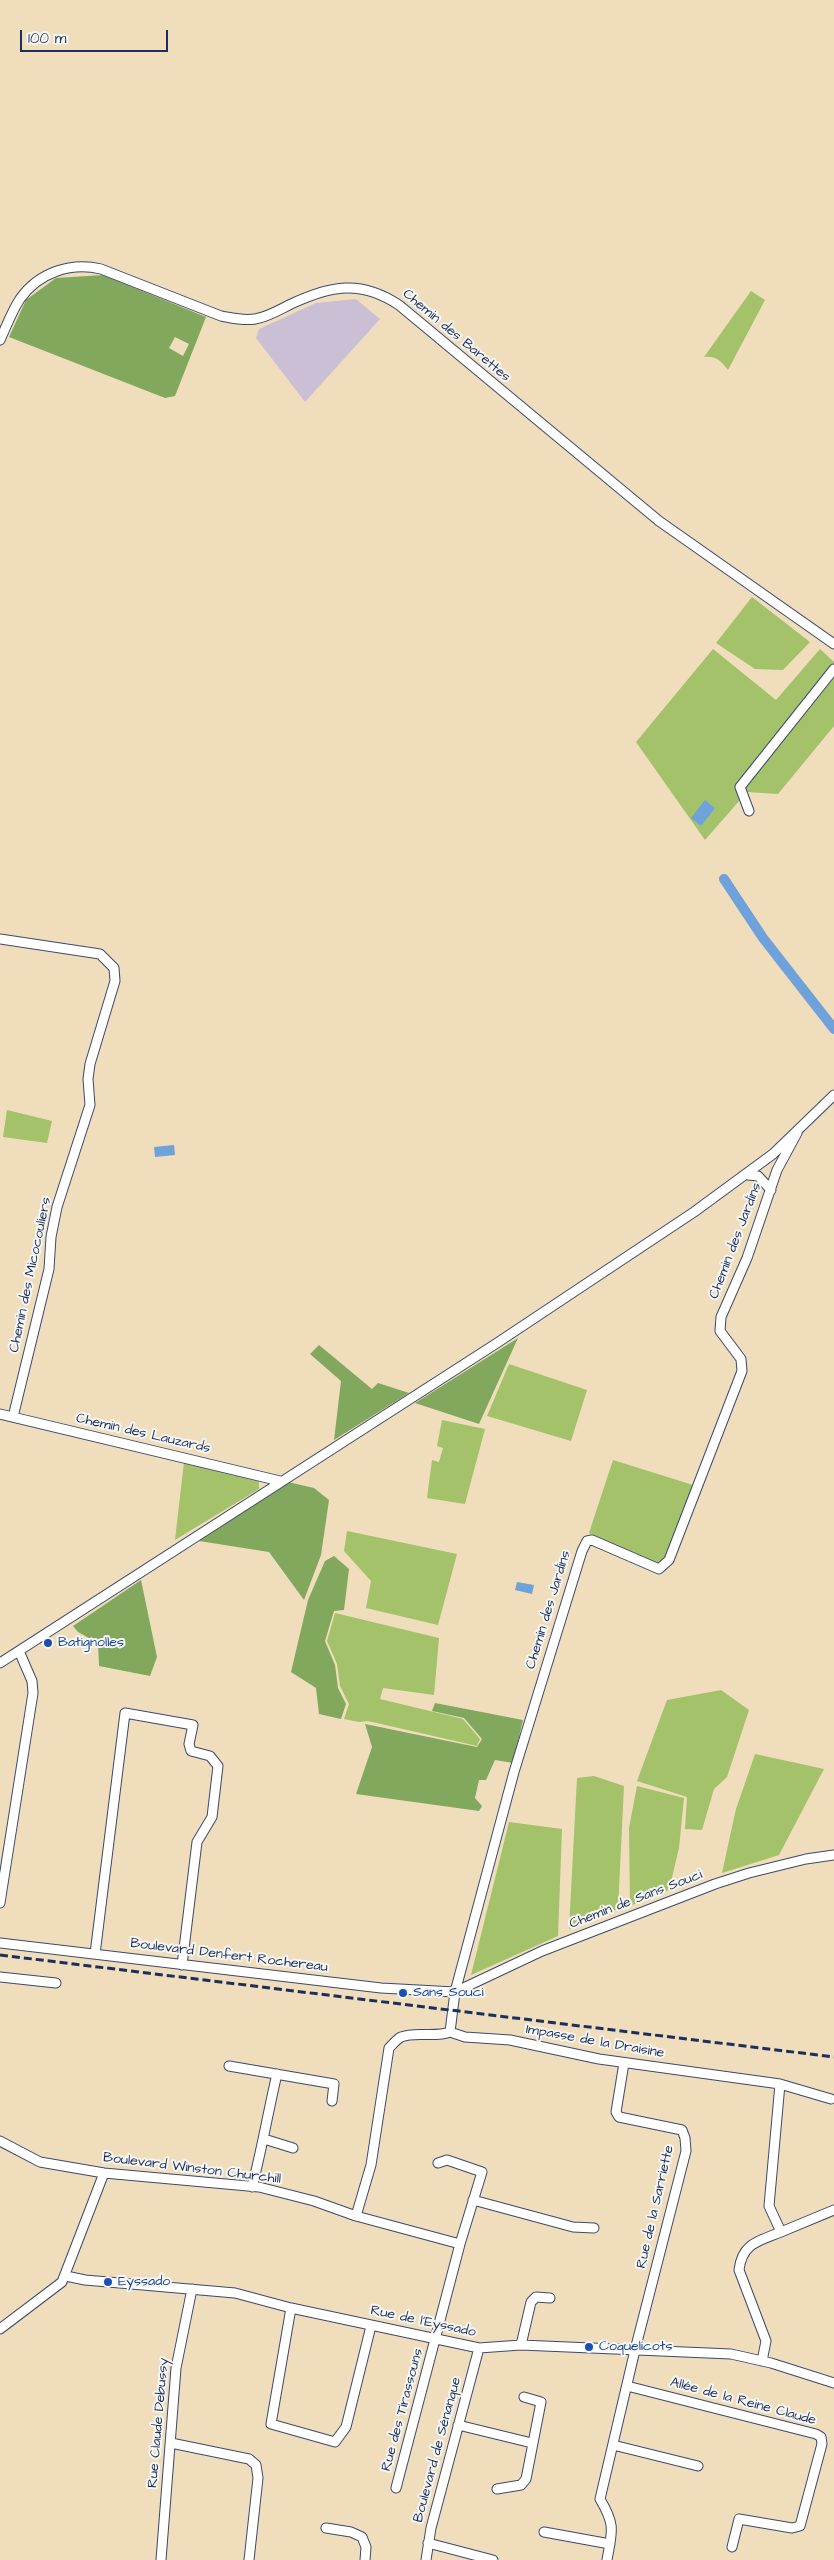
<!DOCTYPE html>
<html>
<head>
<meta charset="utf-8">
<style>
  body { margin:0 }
  #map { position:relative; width:834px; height:2560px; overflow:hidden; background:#efddbc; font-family:"Architects Daughter",sans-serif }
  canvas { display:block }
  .scale { position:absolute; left:20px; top:30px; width:148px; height:22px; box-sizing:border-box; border:2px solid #1b2f5e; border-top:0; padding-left:6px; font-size:15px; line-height:18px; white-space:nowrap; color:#1b2f5e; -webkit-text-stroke:4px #f6f6f2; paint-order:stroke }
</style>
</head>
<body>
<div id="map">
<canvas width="834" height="2560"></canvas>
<div class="scale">100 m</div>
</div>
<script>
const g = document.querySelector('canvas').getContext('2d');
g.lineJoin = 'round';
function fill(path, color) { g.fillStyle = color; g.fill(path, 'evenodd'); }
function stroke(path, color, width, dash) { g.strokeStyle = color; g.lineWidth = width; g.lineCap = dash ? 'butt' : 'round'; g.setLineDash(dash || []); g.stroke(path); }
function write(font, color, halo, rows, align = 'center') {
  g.font = font + ' "Architects Daughter",sans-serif'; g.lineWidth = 4; g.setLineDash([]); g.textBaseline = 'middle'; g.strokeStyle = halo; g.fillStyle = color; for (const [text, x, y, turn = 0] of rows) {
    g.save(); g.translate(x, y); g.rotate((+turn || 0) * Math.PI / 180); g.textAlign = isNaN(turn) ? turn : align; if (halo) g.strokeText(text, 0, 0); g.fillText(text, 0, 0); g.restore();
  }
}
const industrial = new Path2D(`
  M356 299 380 319 305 402 256 338 259 329 316 303Z`);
const green = new Path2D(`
  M751 291 765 300 728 370C720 360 716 356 704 357Z
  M752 597 810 642 783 670 755 669 716 643Z
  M713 649 776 700 820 649 834 662V726L778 794 747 792 705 840 636 742Z
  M7 1110 52 1121 47 1143 3 1137Z
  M509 1364 587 1390 571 1441 487 1416Z
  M442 1420 485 1429 465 1504 427 1498 432 1460 439 1462 443 1448 437 1446Z
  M613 1460 693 1485 664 1560 654 1564 589 1533Z
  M184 1462 259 1481V1489L175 1540Z
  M347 1531 457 1554 438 1625 366 1608 371 1581 344 1551Z
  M335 1613 439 1638 434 1695 383 1688 380 1699 463 1719 480 1739 477 1746 368 1721 359 1722 344 1719 349 1704 340 1686 337 1664 327 1641Z
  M721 1690 749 1710 727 1777 714 1789 702 1830 685 1829 687 1797 637 1781 667 1700Z
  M755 1754 824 1769 779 1855 722 1873 736 1809Z
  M594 1776 624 1786 618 1909 569 1929 577 1778Z
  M637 1786 684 1798 679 1848 669 1890 630 1906 629 1828Z
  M509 1822 562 1829 558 1936 471 1975Z`);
const forest = new Path2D(`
  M103 275 206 317 175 396 165 398 9 337 26 300 56 278ZM175 337 189 344 183 356 169 348Z
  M518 1338 479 1424 415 1403Z
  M319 1345 372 1389 378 1383 409 1393 334 1440 341 1381 310 1354Z
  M288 1482 314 1488 329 1500 321 1555 304 1600 269 1552 199 1541Z
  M334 1556 349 1569 344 1610 334 1611 325 1641 335 1665 338 1688 346 1704 341 1719 319 1714 316 1688 291 1672 308 1600 325 1561Z
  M141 1580 157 1657 150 1676 99 1666 98 1643 78 1632 73 1626Z
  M435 1703 523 1720 513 1763 495 1760 486 1780H479L475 1798 482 1806 479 1811 356 1794 372 1747 365 1724 477 1747 482 1739 464 1718 432 1711Z`);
const water = new Path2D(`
  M705 800 715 808 701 826 691 818Z
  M174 1145 175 1155 155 1157 154 1147Z
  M517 1582 534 1585 532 1594 515 1590Z`);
const canal = new Path2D(`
  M724 879 763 938 834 1029`);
const street = new Path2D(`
  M0 340C6 327 12 311 20 299 39 272 71 262 101 269L221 316C232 318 243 321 255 319 268 317 279 310 291 304 330 286 360 279 399 305L659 521 834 644
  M749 811 740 787 834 669
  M0 939 100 954 114 968 115 981 90 1064 88 1079 90 1105 57 1207 51 1237 49 1269 13 1417
  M748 1175 758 1176 771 1190
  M0 1414 280 1481
  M0 1663 497 1343 694 1212 773 1154 834 1095
  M0 1903 33 1693 32 1681 19 1651
  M0 1943 381 1988 455 1992 542 1951 715 1884 749 1873 806 1859 834 1855
  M95 1954 125 1713 193 1725 189 1744 191 1751 210 1756 218 1766 212 1817 197 1842 182 1965
  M0 1977 56 1983
  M450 2032 455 1992 514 1772 582 1551 587 1541 592 1540 659 1569 669 1560 742 1371 741 1359 720 1331 721 1317 747 1258 777 1170 797 1133
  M450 2032 465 2037 510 2040 599 2059 780 2084 831 2099
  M229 2066 334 2084 332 2101
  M264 2139 293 2148
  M0 2141 40 2162 104 2173 259 2187 314 2201 356 2216 371 2165 389 2048C392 2045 397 2039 401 2037 416 2031 434 2038 450 2032
  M252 2187C262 2149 268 2112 277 2074
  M473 2200 573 2227 594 2228
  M356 2216 460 2244
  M781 2232 834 2210
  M66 2276 85 2280 235 2293 291 2308 479 2348 521 2345 731 2354 771 2363 834 2383
  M291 2308 271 2424 335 2442 346 2427 371 2326
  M0 2329 62 2282 104 2173
  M521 2345 531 2302 536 2297 550 2298
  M762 2361 766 2341 739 2270C742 2243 759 2241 781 2232L769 2206 780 2084
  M627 2386 816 2434 821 2437 822 2444 800 2526 792 2528 739 2519 732 2547
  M458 2425 532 2443
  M171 2443 249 2459 256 2465 258 2478 249 2560
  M613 2445 698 2466
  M396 2488 460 2244 482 2172 447 2160 438 2163
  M497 2489 521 2485 526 2479 541 2402 524 2397
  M326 2528 351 2532 362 2537 366 2547 365 2560
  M544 2532 610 2544
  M428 2543 493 2560
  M161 2560 176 2368 192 2289
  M426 2560 431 2528 479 2348
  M607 2560C612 2531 616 2526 600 2499L635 2350 686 2151 685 2138 682 2130 619 2117 616 2112 624 2063`);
const rail = new Path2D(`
  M0 1955 834 2057`);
const markers = [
  [48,1643,5,"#1a4fb4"],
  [403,1993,5,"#1a4fb4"],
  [108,2282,5,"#1a4fb4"],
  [589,2347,5,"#1a4fb4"]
];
const streetNames = [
  ["Chemin des Barettes",456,336,40],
  ["Chemin des Jardins",736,1241,-69],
  ["Chemin des Micocouliers",31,1275,-78],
  ["Chemin des Lauzards",143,1434,13],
  ["Chemin des Jardins",549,1610,-73],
  ["Chemin de Sans Souci",636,1900,-21],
  ["Boulevard Denfert Rochereau",229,1956,7],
  ["Impasse de la Draisine",595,2042,10],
  ["Boulevard Winston Churchill",192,2169,7],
  ["Rue de la Sarriette",656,2207,-77],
  ["Rue de l'Eyssado",423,2322,12],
  ["Allée de la Reine Claude",743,2402,15],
  ["Rue des Tirassouns",403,2410,-75],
  ["Rue Claude Debussy",159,2423,-85],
  ["Boulevard de Sénanque",438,2450,-75]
];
const transitNames = [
  ["Batignolles",58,1643],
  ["Sans Souci",413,1993],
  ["Eyssado",118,2282],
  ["Coquelicots",599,2347]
];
fill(industrial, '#cbbfd5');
fill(green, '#a3c26a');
fill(forest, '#82a85e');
fill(water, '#6fa2db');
stroke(canal, '#6fa2db', 10);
stroke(street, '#3b496c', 11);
stroke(street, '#fff', 9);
stroke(rail, '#1b2f5e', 3, [8, 4]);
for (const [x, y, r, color] of markers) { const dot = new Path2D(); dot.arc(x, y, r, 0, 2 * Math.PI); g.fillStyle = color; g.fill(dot); stroke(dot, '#f6f6f2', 2); }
write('14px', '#1b2f5e', '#f6f6f2', streetNames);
write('14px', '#164399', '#f6f6f2', transitNames, 'left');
</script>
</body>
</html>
